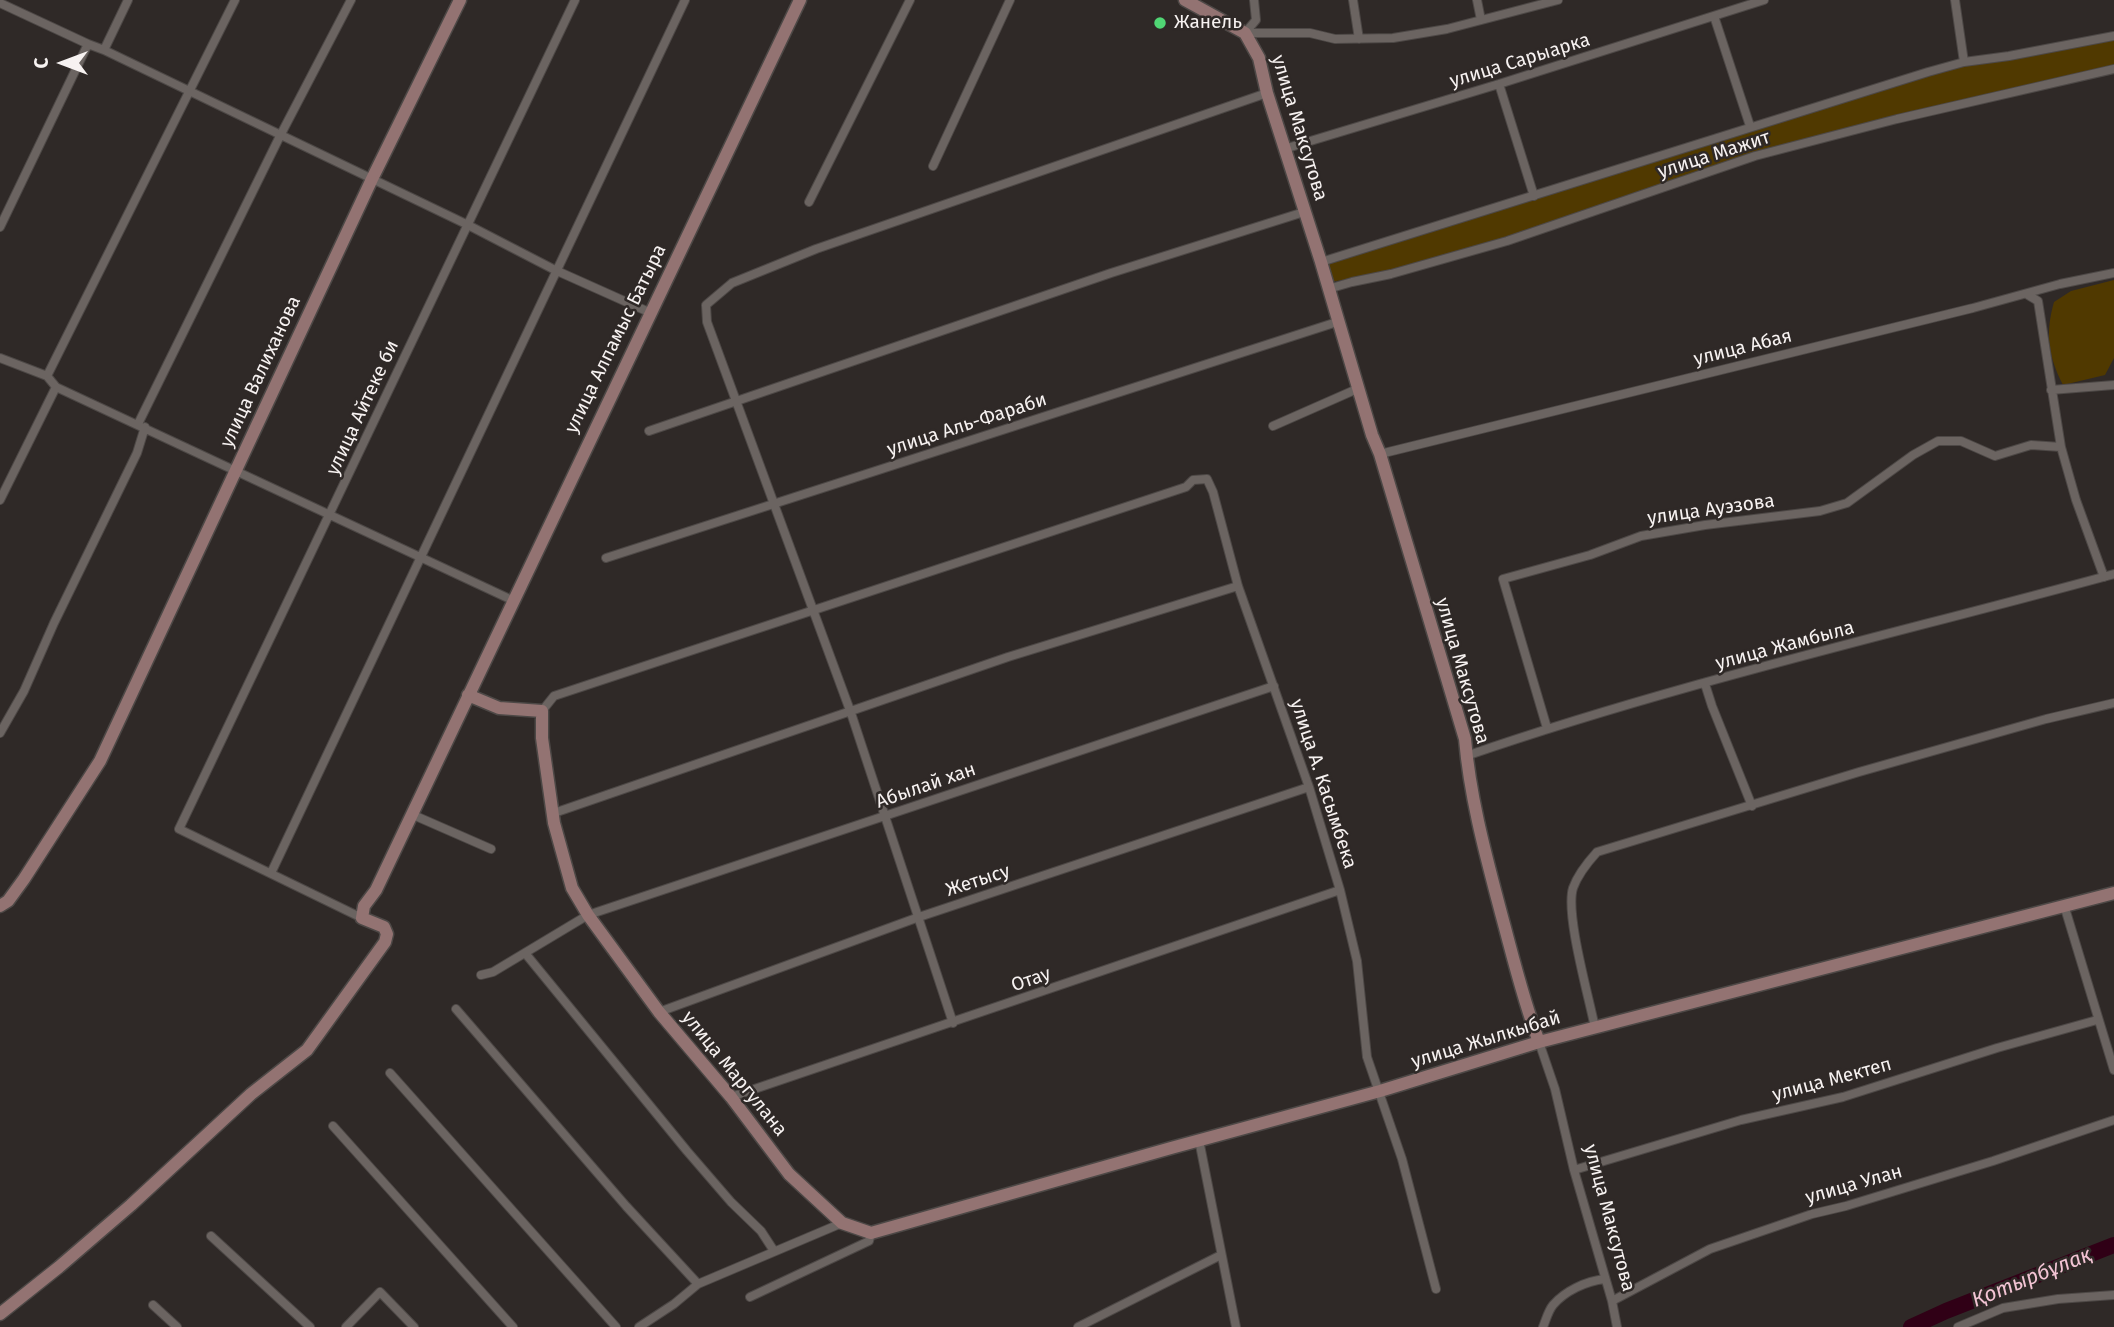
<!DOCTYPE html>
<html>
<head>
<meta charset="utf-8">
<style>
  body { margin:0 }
  #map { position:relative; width:2114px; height:1327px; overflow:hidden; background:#2f2927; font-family:"Fira Sans",sans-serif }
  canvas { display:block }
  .north { position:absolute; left:28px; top:28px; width:70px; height:70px; -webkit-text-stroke:5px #2f2927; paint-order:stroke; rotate:270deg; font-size:19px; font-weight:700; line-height:28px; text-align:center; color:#f7f2f1 }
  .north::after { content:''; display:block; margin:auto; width:24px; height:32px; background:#f7f2f1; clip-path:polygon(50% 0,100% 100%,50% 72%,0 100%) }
</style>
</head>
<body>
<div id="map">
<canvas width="2114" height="1327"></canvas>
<div class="north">С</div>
</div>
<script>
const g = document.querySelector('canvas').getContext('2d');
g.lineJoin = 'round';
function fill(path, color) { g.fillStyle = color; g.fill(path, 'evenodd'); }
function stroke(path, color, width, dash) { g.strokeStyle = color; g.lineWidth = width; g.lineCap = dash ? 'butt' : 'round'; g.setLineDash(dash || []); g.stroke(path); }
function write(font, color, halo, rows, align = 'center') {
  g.font = font + ' "Fira Sans",sans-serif'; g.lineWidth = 5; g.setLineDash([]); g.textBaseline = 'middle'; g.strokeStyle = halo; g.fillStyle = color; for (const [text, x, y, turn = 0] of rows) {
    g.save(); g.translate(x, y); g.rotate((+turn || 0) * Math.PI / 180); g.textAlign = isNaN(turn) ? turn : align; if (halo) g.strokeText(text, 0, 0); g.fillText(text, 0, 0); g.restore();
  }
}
const green = new Path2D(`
  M2114 37V68L1756 157 1506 240 1390 273 1323 283 1318 263 1749 124 1963 66Z
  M2114 280V358L2105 375 2063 385C2048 356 2045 333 2054 302L2071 291Z`);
const river = new Path2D(`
  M1911 1327 1946 1311 2114 1245`);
const street = new Path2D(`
  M1353 0 1359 39
  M1477 0 1481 20
  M1955 0 1964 62
  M0 3 88 44 104 50 466 224 555 270 651 313
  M1714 16 1750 126
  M1245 33H1310L1335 39 1393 38 1447 29 1558 0
  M1245 33 1256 20 1254 0
  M104 50 128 0
  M1499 84 1534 196
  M1284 149 1499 84 1764 0
  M933 166 1010 0
  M809 202 910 0
  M0 227 88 44
  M1321 262 1928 72 1964 62 2009 56 2114 36
  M1328 289 1352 282 1391 274 1507 241 1755 156 1897 119 2114 69
  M2028 295 2038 301 2061 447 2076 500 2104 577
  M0 358 47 376 56 387 512 600
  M47 376 235 0
  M2051 390 2114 385
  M138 424 280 136 351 0
  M1273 426 1357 389
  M649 431 1111 273 1304 212
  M1380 454 1973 308 2060 284 2114 273
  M0 500 56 387
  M606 558 1337 322
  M1705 684 1712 706 1752 806
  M542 711 554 696 1186 487 1193 480 1207 479 1213 492 1238 586 1309 787 1340 890 1357 961 1367 1057 1402 1159 1436 1289
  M1547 728 1503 579 1590 555 1641 536 1705 525 1820 511 1847 503 1913 455 1938 441H1961L1995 456 2031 445 2061 447
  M0 733 24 691 54 623 137 453 145 427
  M1466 756C1678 683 1898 633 2114 574
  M554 813 1008 657 1238 586
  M411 814 491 849
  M271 873 685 0
  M2064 905 2114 1070
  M362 918 179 829 575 0
  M525 953 687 1151 731 1202 761 1231 774 1251
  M481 975 493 972 588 915 1274 686
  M456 1009 626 1206 698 1284
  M659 1012 919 917 1309 787
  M953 1023 851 713 707 322 706 305 732 283 816 249 1267 93
  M1595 1028C1589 997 1565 914 1573 888 1578 874 1587 863 1597 852L1859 772 2046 719 2114 703
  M1539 1042 1555 1089 1574 1170 1612 1301 1617 1327
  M390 1073 616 1327
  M731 1097 1340 890
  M333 1126 513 1327
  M1199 1140 1236 1327
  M1574 1170 1741 1120 1843 1097 1997 1048 2097 1020
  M211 1236 310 1327
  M750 1297 869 1241 871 1233
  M1612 1301 1710 1249 1812 1214 1846 1206 1993 1161 2114 1120
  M153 1305 177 1327
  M346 1327 380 1292 414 1327
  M639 1327 674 1304 698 1284 842 1223
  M1078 1327 1221 1255
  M1543 1327C1546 1320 1548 1311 1553 1305 1565 1291 1586 1281 1605 1279
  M1958 1327 2003 1308 2058 1299 2114 1295`);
const secondary = new Path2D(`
  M1185 0 1245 33 1259 58 1267 93 1321 262 1372 435 1380 454 1465 739C1470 798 1486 856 1501 913 1513 957 1523 1000 1539 1042
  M468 695 499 708 542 711V738L554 823 572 888 588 915 659 1012 731 1097 789 1174 842 1223 871 1233 1171 1148 1380 1091 1539 1042 2114 893
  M0 906 8 901 24 879 100 761 372 179 460 0
  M0 1314 59 1267 131 1205 251 1094 307 1050 385 942 387 934 384 927 362 918 364 906 376 890 800 0`);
const markers = [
  [1160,23,7,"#50d674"]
];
const poiNames = [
  ["Жанель",1174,23]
];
const streetNames = [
  ["улица Сарыарка",1520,61,-17],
  ["улица Максутова",1299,128,73],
  ["улица Мажит",1714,155,-18],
  ["улица Алпамыс Батыра",616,339,-64],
  ["улица Абая",1743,348,-14],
  ["улица Валиханова",261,372,-65],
  ["улица Айтеке би",363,408,-65],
  ["улица Аль-Фараби",967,425,-18],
  ["улица Ауэзова",1711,510,-8],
  ["улица Жамбыла",1785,646,-15],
  ["улица Максутова",1462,671,74],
  ["улица А. Касымбека",1323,784,72],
  ["Абылай хан",926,786,-19],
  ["Жетысу",978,881,-18],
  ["Отау",1031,980,-19],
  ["улица Жылкыбай",1486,1040,-17],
  ["улица Маргулана",734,1074,51],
  ["улица Мектеп",1832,1080,-15],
  ["улица Улан",1854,1185,-16],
  ["улица Максутова",1609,1218,75]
];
const waterNames = [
  ["Қотырбұлақ",2032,1278,-22]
];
fill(green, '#503900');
stroke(river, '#300016', 16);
stroke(street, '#4d4846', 10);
stroke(secondary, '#4d4846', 15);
stroke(street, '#6b6461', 8);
stroke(secondary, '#937372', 12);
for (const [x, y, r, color] of markers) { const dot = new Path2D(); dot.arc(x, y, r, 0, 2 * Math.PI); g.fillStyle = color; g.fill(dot); stroke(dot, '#2f2927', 2.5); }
write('19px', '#f7f2f1', '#2f2927', poiNames, 'left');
write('19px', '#f7f2f1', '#2f2927', streetNames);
write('italic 21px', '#f3c4d4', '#2f2927', waterNames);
</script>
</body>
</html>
